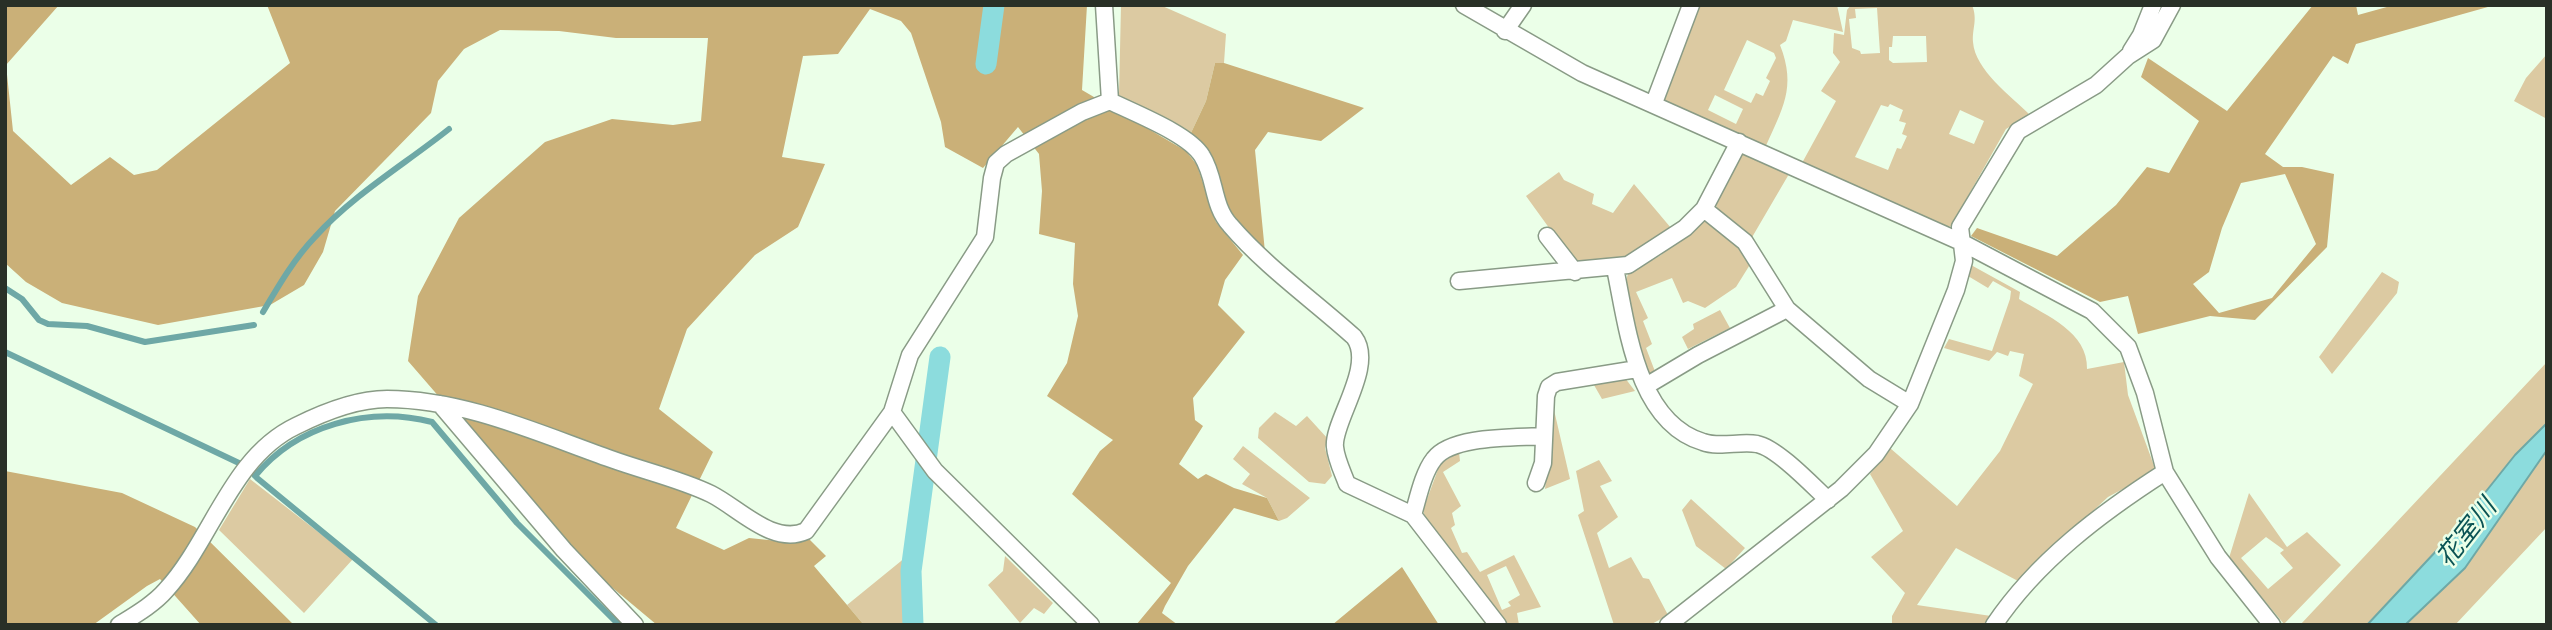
<!DOCTYPE html>
<html>
<head>
<meta charset="utf-8">
<style>
  body { margin:0 }
  #map { position:relative; width:2552px; height:630px; overflow:hidden; background:#ebffe8; font-family:Poppins,sans-serif }
  canvas { display:block }
  .frame { position:absolute; inset:0; border:7px solid #293027; pointer-events:none }
</style>
</head>
<body>
<div id="map">
<canvas width="2552" height="630"></canvas>
<div class="frame"></div>
</div>
<script>
const g = document.querySelector('canvas').getContext('2d');
g.lineJoin = 'round';
function fill(path, color) { g.fillStyle = color; g.fill(path, 'evenodd'); }
function stroke(path, color, width, dash) { g.strokeStyle = color; g.lineWidth = width; g.lineCap = dash ? 'butt' : 'round'; g.setLineDash(dash || []); g.stroke(path); }
function write(font, color, halo, rows, align = 'center') {
  g.font = font + ' Poppins,"Noto Sans JP",sans-serif'; g.lineWidth = 5; g.setLineDash([]); g.textBaseline = 'middle'; g.strokeStyle = halo; g.fillStyle = color; for (const [text, x, y, turn = 0] of rows) {
    g.save(); g.translate(x, y); g.rotate((+turn || 0) * Math.PI / 180); g.textAlign = isNaN(turn) ? turn : align; if (halo) g.strokeText(text, 0, 0); g.fillText(text, 0, 0); g.restore();
  }
}
const green = new Path2D(`
  M1121 5H1160L1226 34 1224 63H1215L1206 101 1190 135 1119 95Z
  M1698 5H1837L1843 32 1793 20 1786 41 1780 45C1797 88 1782 109 1765 148L1662 101ZM1747 40 1774 53 1776 58 1766 78 1770 81 1763 96 1756 93 1751 103 1724 90ZM1715 95 1743 109 1736 124 1708 110Z
  M1851 5H1972C1978 20 1972 28 1973 42 1975 70 2011 96 2030 115L2006 129 1951 226 1944 228 1802 163 1836 101 1821 91 1840 62 1833 53 1834 33 1844 35 1847 10ZM1877 8 1880 53 1861 54 1860 51 1852 48 1849 19 1856 18 1855 9ZM1893 36H1926L1927 62 1893 63 1889 60V47H1892ZM1890 104 1903 110 1899 121 1906 123 1902 134 1907 136 1901 149 1897 148 1888 170 1855 157 1881 105 1888 107ZM1960 110 1984 121 1974 144 1949 134Z
  M2547 54V119L2514 101 2526 78Z
  M1742 151 1789 174 1751 239 1717 212 1716 203Z
  M1559 172 1564 180 1594 194 1592 204 1613 213 1634 184 1671 228 1620 261H1573L1526 196Z
  M1701 221C1721 224 1741 247 1751 263L1736 287 1705 308 1688 301 1683 303 1672 278 1636 292 1648 318 1643 321 1652 344 1646 348 1656 374 1645 373 1626 280 1628 274 1661 255Z
  M1971 265 2020 292 2019 299C2047 316 2088 332 2087 369L2124 362 2128 395 2156 471 2108 497 2018 581 1956 548 1917 605 1991 616 1984 625H1892V616L1905 593 1871 557 1903 531 1870 474 1890 448 1957 506 2000 451 2033 384 2019 376 2024 354 2010 351 2008 356 1997 352 1989 361 1944 348 1949 339 1992 351 2010 299 2011 291 1993 281 1988 288 1968 276Z
  M2382 272 2399 282 2397 293 2332 374 2319 357Z
  M1720 310 1730 328 1688 349 1682 337 1694 329 1693 324Z
  M2547 362V423L2515 455 2452 534 2376 615 2367 625H2300Z
  M1625 378 1635 391 1602 399 1594 385Z
  M1554 410 1570 479 1545 489Z
  M1275 412 1296 426 1307 416 1328 439 1325 448 1332 476 1325 484 1309 482 1258 438 1259 428Z
  M1243 446 1310 498 1287 518 1279 521 1267 498 1242 484 1250 474 1233 459Z
  M2547 450V527L2455 625H2405L2465 568Z
  M1459 452 1460 461 1443 472 1461 506 1452 513 1455 525 1451 528 1462 553 1467 552 1480 572 1514 555 1541 607 1517 613 1519 625H1508L1425 518 1423 510 1440 464ZM1506 566 1520 595 1508 602 1511 606 1502 610 1487 575Z
  M1599 460 1612 481 1600 486 1618 517 1597 533 1609 568 1631 557 1643 578 1649 579 1668 615 1650 625H1614L1578 515 1584 511 1576 471Z
  M250 479 353 559 304 613 219 530Z
  M2249 493 2287 547 2307 532 2341 565 2284 624 2229 558ZM2266 537 2284 550 2280 553 2293 568 2268 589 2241 558Z
  M1691 499 1745 548 1726 569 1696 546 1682 510Z
  M1005 556 1053 603 1044 614 1034 608 1020 623 988 585 1003 571Z
  M906 557 904 591 908 625H864L847 605Z`);
const forest = new Path2D(`
  M5 5H59L6 65 13 131 71 185 110 157 134 175 157 170 290 63 267 5H1087L1082 90 1186 151 1197 165 1216 222 1243 255 1225 280 1218 305 1245 332 1193 398 1195 420 1203 426 1179 464 1198 479 1206 474 1234 488 1267 498 1279 521 1234 508 1188 566 1165 606 1162 613 1178 625H1136L1171 583 1072 494 1100 451 1113 440 1047 396 1067 363 1078 316 1073 284 1075 243 1039 234 1042 191 1039 154 1018 127 983 168 945 147 941 122 911 33 901 21 870 9 838 54 803 56 782 157 825 164 798 227 755 255 687 329 659 409 713 452 676 528 724 550 749 538 798 543 809 539 826 556 814 566 864 625H657L602 579 558 534 408 361 418 296 459 218 545 142 612 119 673 125 701 121 708 38H616L559 31 500 30 464 49 438 81 431 113 335 211 323 252 304 285 270 305 158 325 62 303 26 282 5 263Z
  M2313 5H2356L2358 15 2394 5H2495L2356 44 2348 64 2333 56 2265 154 2283 167H2302L2334 174 2327 247 2255 320 2210 316 2138 334 2128 296 2100 302 1971 236 1977 228 2057 256 2116 205 2147 167 2169 173 2199 121 2141 77 2148 58 2227 111ZM2285 174 2316 244 2272 298 2219 313 2193 284 2209 272 2222 228 2241 183Z
  M1215 63H1224L1364 108 1321 141 1268 132 1255 150 1265 252C1248 235 1229 219 1220 196 1210 166 1219 158 1190 135L1206 101Z
  M5 471 122 493 195 527 294 625H201L160 579 147 586 93 625H5Z
  M1402 567 1439 625H1332Z`);
const water = new Path2D(`
  M2547 423V450L2465 568 2405 625H2367L2452 534 2515 455Z`);
const stream = new Path2D(`
  M5 288 22 299 39 320 48 324 87 326 145 342 254 325
  M263 312C279 285 294 259 315 237 353 195 405 164 449 129
  M5 352 241 464
  M255 476C297 425 368 406 432 422L517 523 619 625
  M257 478 436 625`);
const canal = new Path2D(`
  M986 64 994 5
  M913 625 911 571 940 357`);
const street = new Path2D(`
  M1104 5 1110 101
  M1464 5 1582 73 1961 242 2092 311 2128 347 2145 393 2165 472 2218 557 2272 625
  M1505 31 1523 5
  M2131 51 2141 35 2153 5
  M1654 103 1691 5
  M1704 209 1745 242 1787 309 1869 379 1910 404
  M1547 236 1575 272
  M1615 268C1627 325 1636 422 1703 442 1719 448 1740 441 1757 444 1777 448 1812 485 1828 500
  M1459 281 1628 265 1685 228 1704 209 1739 142
  M1646 386 1698 355 1787 309
  M440 404 564 550 635 625
  M892 412 935 471 1091 625
  M1536 483 1543 463 1546 396 1549 387 1557 382 1637 369
  M1413 515C1418 498 1423 473 1434 459 1452 435 1516 438 1544 436
  M119 625C135 615 154 604 166 590 212 540 231 457 296 426 324 412 356 399 387 399 464 399 540 434 611 459 644 471 680 479 711 494 739 508 773 546 806 531L892 412 910 355 985 237 992 178 996 163 1006 154 1082 112 1110 101C1134 113 1189 134 1202 156 1216 178 1212 205 1230 225 1266 267 1313 300 1354 337 1376 366 1332 422 1335 447 1336 459 1343 473 1347 484L1413 515 1498 625
  M1668 625 1841 489 1876 454 1910 404 1956 290 1964 261 1960 227 2018 131 2096 85 2128 56 2153 40 2172 5
  M1994 625C2037 561 2101 513 2165 472`);
const waterNames = [
  ["花室川",2468,534,-52]
];
fill(green, '#dccaa2');
fill(forest, '#cab078');
fill(water, '#8cdcdd');
stroke(water, '#6ea8a6', 2);
stroke(stream, '#6ea8a6', 6);
stroke(canal, '#8cdcdd', 21);
stroke(street, '#899b86', 19);
stroke(street, '#fff', 16);
write('italic 26px', '#0a5354', '#ebffe8', waterNames);
</script>
</body>
</html>
